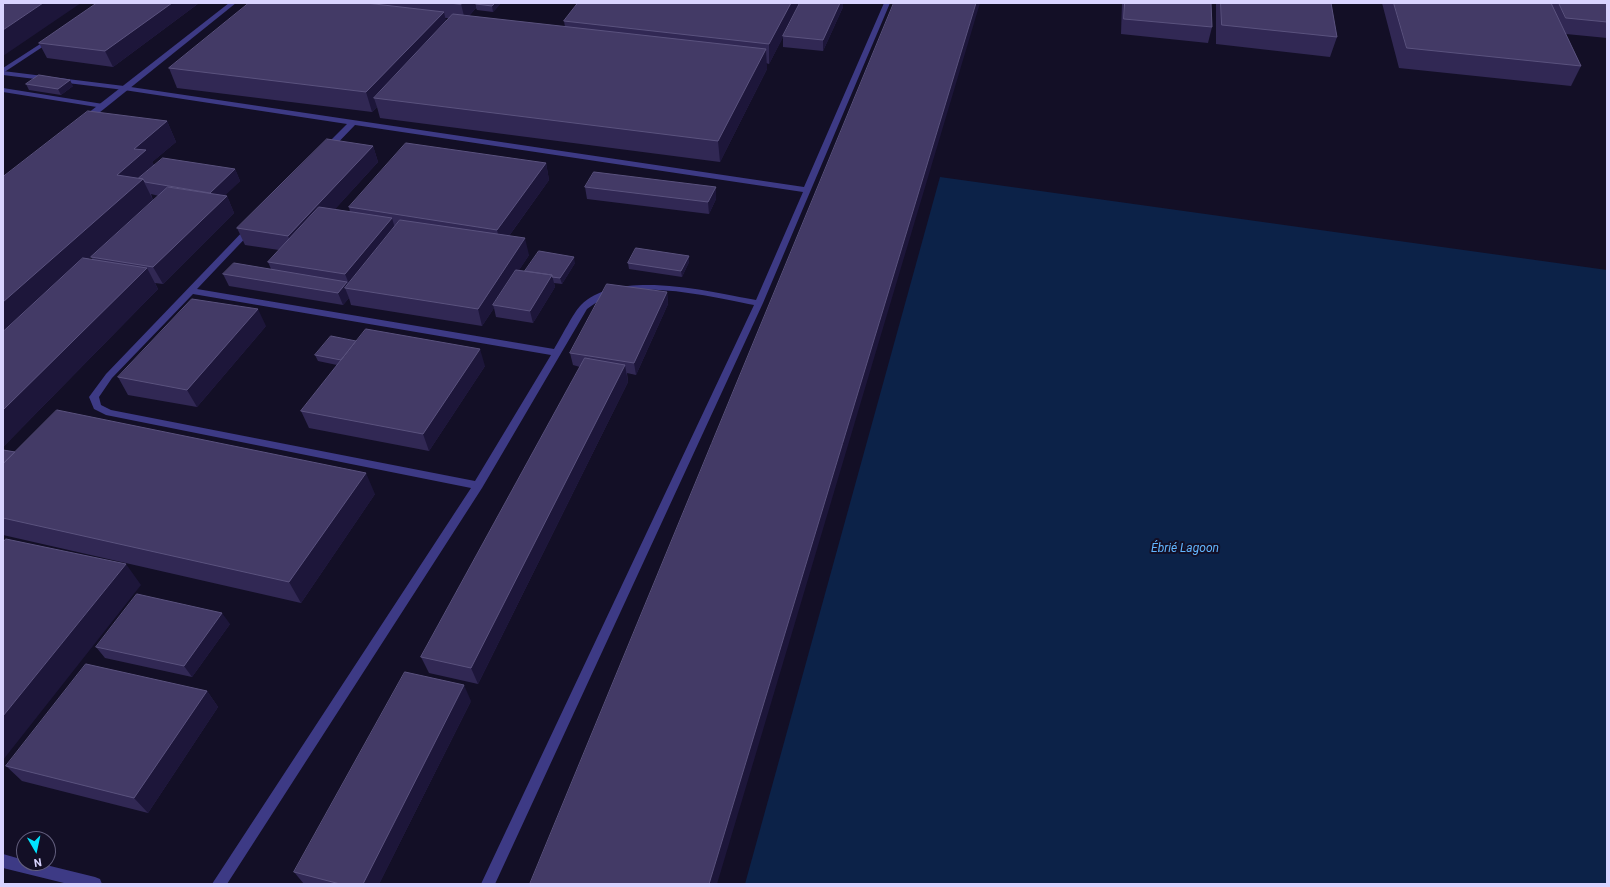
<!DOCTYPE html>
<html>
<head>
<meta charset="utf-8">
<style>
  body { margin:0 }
  #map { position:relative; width:1610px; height:887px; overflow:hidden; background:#130f26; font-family:Roboto,sans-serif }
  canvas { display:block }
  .frame { position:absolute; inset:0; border:4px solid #d9d4ff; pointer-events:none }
  .north { position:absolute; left:16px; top:831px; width:40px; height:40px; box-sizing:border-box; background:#130f26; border:1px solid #625e7d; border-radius:50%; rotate:171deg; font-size:11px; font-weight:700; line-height:16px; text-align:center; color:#d9d4ff }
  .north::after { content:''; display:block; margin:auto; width:14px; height:18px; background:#00e5ff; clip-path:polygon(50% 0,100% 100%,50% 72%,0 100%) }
</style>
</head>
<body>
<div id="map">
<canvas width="1610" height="887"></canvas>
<div class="frame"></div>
<div class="north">N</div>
</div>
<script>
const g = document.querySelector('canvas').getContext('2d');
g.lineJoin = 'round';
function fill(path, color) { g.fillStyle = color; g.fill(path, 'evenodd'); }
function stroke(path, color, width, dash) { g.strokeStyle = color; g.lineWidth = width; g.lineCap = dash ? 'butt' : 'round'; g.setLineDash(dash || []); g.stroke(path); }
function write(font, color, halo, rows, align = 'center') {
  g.font = font + ' Roboto,sans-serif'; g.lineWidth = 4; g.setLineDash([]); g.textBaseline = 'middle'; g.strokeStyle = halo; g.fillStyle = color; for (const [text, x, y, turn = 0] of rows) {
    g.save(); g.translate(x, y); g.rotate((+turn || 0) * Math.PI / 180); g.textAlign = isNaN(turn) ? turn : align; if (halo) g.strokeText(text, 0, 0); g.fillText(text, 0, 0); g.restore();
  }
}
const water = new Path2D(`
  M940 177 1607 270V884H745Z`);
const service = new Path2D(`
  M884 3H890L763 303 495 884H481L754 305C712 297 645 280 605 297 599 300 593 305 587 309L482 488 227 884H212L471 488 106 415 94 409 89 397 106 374 247 227H250L254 229 197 289 554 349C561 338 573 313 581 305 618 268 711 292 756 300L803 192 355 125 329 152H323V148L347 124 124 90 3 75V71L124 86 804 187ZM193 294 551 355 475 481 111 410 101 405 99 397 112 378Z
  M3 88 103 104 107 106 103 108 3 92Z
  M3 854 24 860V863H38L95 877 100 879 102 884H68L3 868Z`);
const minor = new Path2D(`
  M51 37 54 39 53 40 3 73V68Z`);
const tertiary = new Path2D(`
  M229 3H236L89 121H83V117Z`);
const wall = new Path2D(`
  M97 3H199L113 67 47 58 39 43Z
  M369 3H501L493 12 477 10 476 8 469 16 565 27 564 21 578 3H843V7L823 51 783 47V37L769 64 766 63 767 69 720 162 380 118 377 107 372 112 177 88 169 68ZM445 18H449L446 22Z
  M1122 3H1211L1212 27 1208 43 1121 34Z
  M1216 3H1331L1337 37 1330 57 1216 44Z
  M1382 3H1607V38L1566 34 1581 66 1571 86 1399 68Z
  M26 84 73 86 61 95 29 90Z
  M167 121 176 142 152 162 154 165 235 169 240 181 224 196H227L234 213 163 284 155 283 158 289 3 447V177ZM151 194 159 196 91 257 93 260 88 259 153 200Z
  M373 146 378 162 335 209 350 212 349 207 546 163 549 180 509 236 529 255 519 270 525 271 575 263 562 284 554 283 555 287 533 323 496 317 494 308 482 326 351 305 349 298 343 305 229 286 223 274 271 269 268 262 279 250 245 245 237 228Z
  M585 187 716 199 709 214 587 199Z
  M689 262 682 277 629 269 628 263Z
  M667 292 668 304 636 375 627 373 628 382 478 684 429 673 421 657 580 367 573 365 570 353Z
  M266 326 197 407 128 395 118 377Z
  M315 355 485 366 429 451 309 428 301 411 337 365 318 361Z
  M3 450 15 452 375 494 301 603 3 535Z
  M230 624 192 677 105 658 96 647Z
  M207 691 218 707 148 813 22 781 6 766Z
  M471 701 379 884H304L294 872Z`);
const shadedWall = new Path2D(`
  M43 3H81L3 56V30Z
  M172 3H199L113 67 105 51Z
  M463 3H481L476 4V8L465 20 461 4Z
  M495 3H501L493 12 492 6Z
  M791 3H801L769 64V44Z
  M840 3H843V7L823 51V40Z
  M976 3H980L717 884H709Z
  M444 12 448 31 374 98 377 107 372 112 366 92Z
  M766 49 767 69 720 162 718 141Z
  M70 80 73 86 61 95 58 89Z
  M167 121 176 142 152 162 157 171 144 182 153 200 3 337V302L117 175 134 149Z
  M373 146 378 162 295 253 288 236Z
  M546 163 549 180 501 247 497 230Z
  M235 169 240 181 215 205 210 193Z
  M716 187V199L709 214 708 202Z
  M227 196 234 213 163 284 153 267Z
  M392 218 397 235 351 289 345 274Z
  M525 238 529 255 496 305H493L494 308 482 326 478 309Z
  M689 256V262L682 277 681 271Z
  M574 257 575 263 562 284 560 278Z
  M147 268 158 289 3 447V410Z
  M552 275 555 287 533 323 530 311Z
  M347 282 350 289 345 288 349 298 343 305 338 293Z
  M667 292 668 304 636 375 634 363Z
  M258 309 266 326 197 407 187 390Z
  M480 349 485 366 429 451 423 434Z
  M625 365 628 382 478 684 471 668Z
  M366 473 375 494 301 603 289 582Z
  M126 564 141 585 3 760V716Z
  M222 613 230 624 192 677 184 666Z
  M464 685 471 701 379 884H363Z
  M207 691 218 707 148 813 134 798Z`);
const building = new Path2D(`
  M3 3H43L3 30Z
  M97 3H172L105 51 39 43Z
  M249 3H366L444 12 366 92 169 68Z
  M448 3H463L461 4Z
  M477 3H495L492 6 476 4Z
  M578 3H791L769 44 564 21Z
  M800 3H840L823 40 783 36Z
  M894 3H976L709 884H530Z
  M1125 3H1211L1212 27 1124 19Z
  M1221 3H1331L1337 37 1222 25Z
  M1394 3H1551L1581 66 1407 48Z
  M1559 3H1607V22L1566 18Z
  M453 14 766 49 718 141 374 98Z
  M39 75 70 80 58 89 26 84Z
  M88 111 167 121 134 149 146 150 117 175 143 179 3 302V177Z
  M327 139 373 146 288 236 237 228Z
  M406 143 546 163 497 230 349 207Z
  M163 158 235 169 210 193 145 182 143 179 139 178Z
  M594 172 716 187 708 202 585 187Z
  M168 187 227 196 153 267 91 257Z
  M319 207 392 218 345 274 268 262Z
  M400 220 525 238 478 309 345 288Z
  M636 248 689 256 681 271 628 263Z
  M539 251 574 257 560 278 552 277V275L525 271Z
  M83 258 147 268 3 410V332Z
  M234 263 347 282 338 293 223 274Z
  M516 270 552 275 530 311 493 305Z
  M607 284 667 292 634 363 570 353Z
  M192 299 258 309 187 390 118 377Z
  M366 329 480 349 423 434 301 411Z
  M331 336 356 341 341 360 315 355Z
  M585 358 625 365 471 668 421 657Z
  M57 410 366 473 289 582 3 518V464Z
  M3 450 15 452 3 464Z
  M6 539 126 564 3 716V543Z
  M137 594 222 613 184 666 96 647Z
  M86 664 207 691 134 798 6 766Z
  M405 672 464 685 363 884H340L294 872Z`);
const waterNames = [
  ["Ébrié Lagoon",1185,549]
];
fill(water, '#0c2248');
fill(service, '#3d3a85');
fill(minor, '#3d3a85');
fill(tertiary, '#3d3a85');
fill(wall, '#312854');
fill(shadedWall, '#1d163a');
fill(building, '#433a66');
stroke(building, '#5a527e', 1);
write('italic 12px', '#62b6ff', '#130f26', waterNames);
</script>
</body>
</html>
